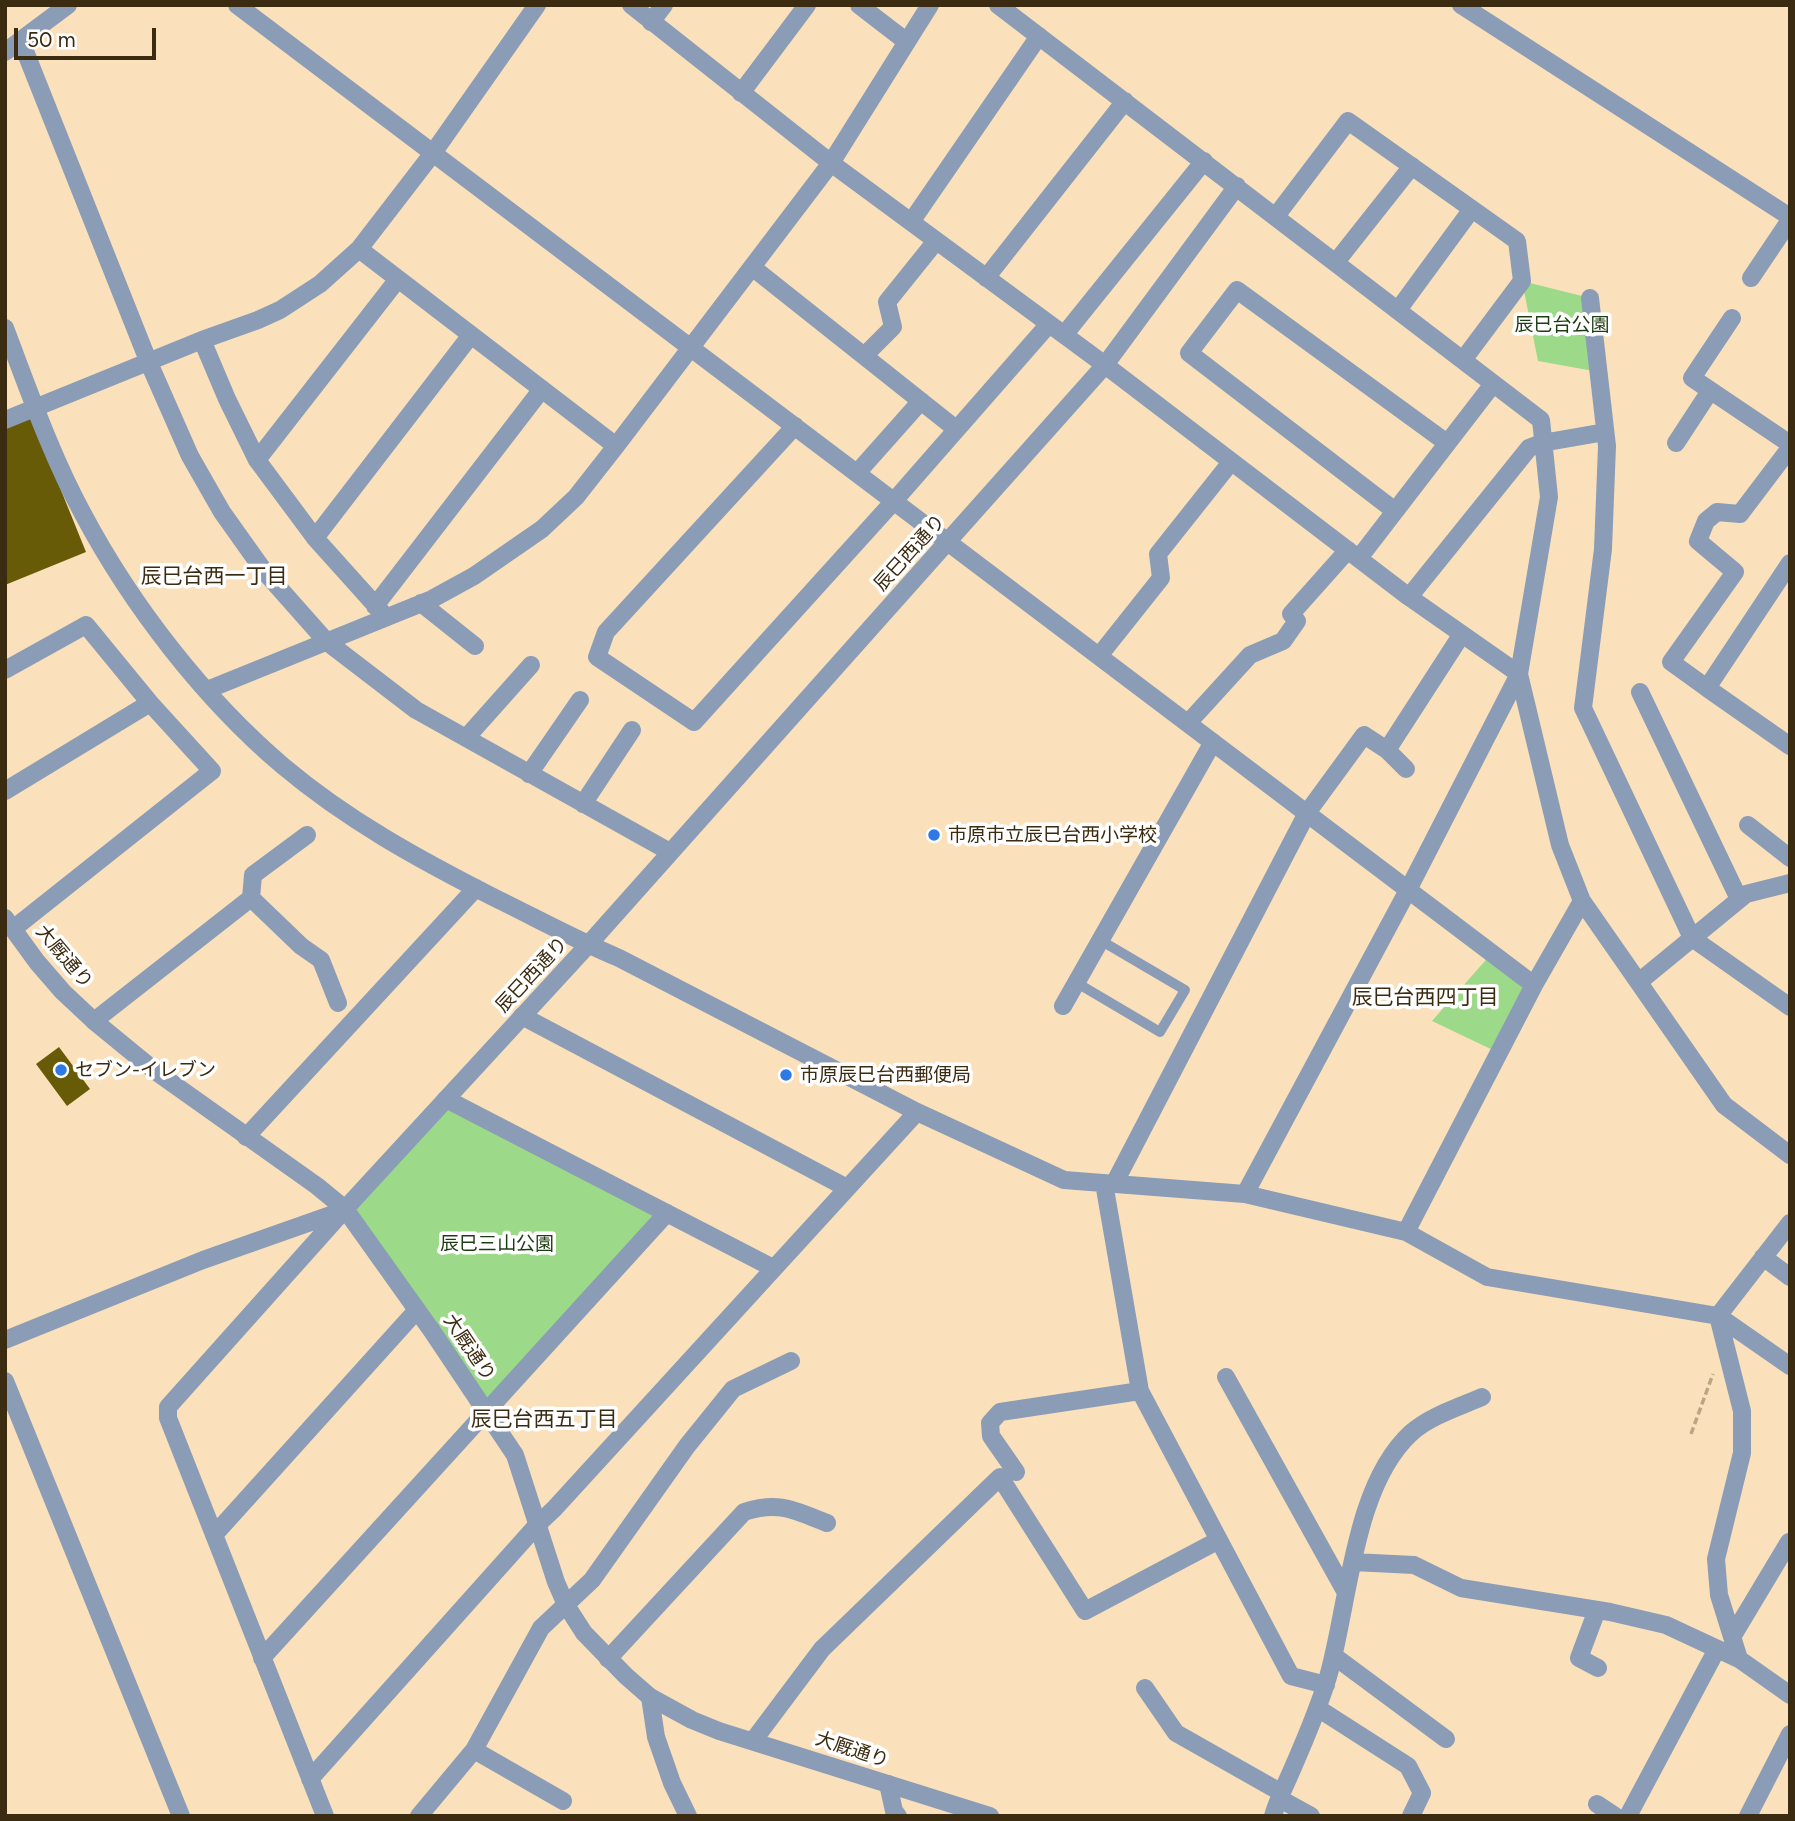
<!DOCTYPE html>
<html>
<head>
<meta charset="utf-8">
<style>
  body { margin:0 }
  #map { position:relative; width:1795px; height:1821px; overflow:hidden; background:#fae1bc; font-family:Figtree,sans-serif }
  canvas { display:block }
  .frame { position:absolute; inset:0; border:7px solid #3b2b10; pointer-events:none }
  .scale { position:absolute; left:14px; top:28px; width:142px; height:32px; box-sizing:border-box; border:4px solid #3b2b10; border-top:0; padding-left:9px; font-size:21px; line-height:24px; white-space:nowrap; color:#3b2b10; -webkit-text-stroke:5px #fff; paint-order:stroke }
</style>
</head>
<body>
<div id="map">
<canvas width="1795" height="1821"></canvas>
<div class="frame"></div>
<div class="scale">50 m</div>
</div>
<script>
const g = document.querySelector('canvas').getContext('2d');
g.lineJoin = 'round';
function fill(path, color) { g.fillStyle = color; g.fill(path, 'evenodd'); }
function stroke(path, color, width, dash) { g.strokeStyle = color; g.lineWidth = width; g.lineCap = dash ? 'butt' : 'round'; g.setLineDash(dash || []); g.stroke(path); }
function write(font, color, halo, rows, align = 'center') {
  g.font = font + ' Figtree,"Noto Sans JP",sans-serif'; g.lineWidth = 7; g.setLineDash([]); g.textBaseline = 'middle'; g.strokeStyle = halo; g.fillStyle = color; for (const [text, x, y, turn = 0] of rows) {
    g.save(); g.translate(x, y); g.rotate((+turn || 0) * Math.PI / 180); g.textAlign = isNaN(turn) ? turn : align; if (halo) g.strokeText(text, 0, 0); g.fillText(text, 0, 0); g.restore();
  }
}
const green = new Path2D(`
  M1522 281 1590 298 1599 372 1538 361Z
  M1492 953 1534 985 1499 1053 1432 1021Z
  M446 1099 667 1213 487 1412 345 1209Z`);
const building = new Path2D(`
  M31 416 86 552 5 585V427Z
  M59 1047 90 1089 67 1106 36 1064Z`);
const path = new Path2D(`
  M1691 1434 1713 1374`);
const service = new Path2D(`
  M1077 983 1160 1032 1185 990 1100 940`);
const minor = new Path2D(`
  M237 5 1534 985
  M631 5 831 163 1105 365 1409 597 1519 674 1408 890 1245 1194
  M859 5 907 42
  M998 5 1541 420 1549 497 1519 674 1560 845 1582 901 1724 1105 1790 1155
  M1461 5 1790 217
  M651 22 664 5
  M21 41 149 363 190 456 222 512 264 571 326 641 416 710 670 852
  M741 93 807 5
  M1276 216 1348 121 1517 241 1522 281 1463 360
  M911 222 1039 36
  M359 249 616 446
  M1336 262 1412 166
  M752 267 956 429
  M986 278 1125 101
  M1751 278 1790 220
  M1590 298 1607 446 1603 549 1583 708 1692 938 1790 1007
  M1398 310 1472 209
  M1732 318 1692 378 1790 444
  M5 328C29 391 51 455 83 514 132 606 204 699 283 766 347 820 420 860 495 898 536 918 576 940 619 958L917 1112 1064 1180 1245 1194 1406 1232 1487 1277 1718 1316 1790 1366
  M1064 335 1204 161
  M202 340 227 399 257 460 315 538 386 617
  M864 356 893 327 887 302 936 241
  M5 420 202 340 258 320 280 310 320 284 359 249 433 153 537 5
  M795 426 606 632 597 657 694 722 894 501 1049 324
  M1676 443 1710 391
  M257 460 398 279
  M857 473 921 401
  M1395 511 1189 353 1237 290 1447 443
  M315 538 471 335
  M1359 558 1493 384
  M1790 563 1707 688 1790 746
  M1409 597 1529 448 1542 443 1605 432
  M421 603 475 646
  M375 606 542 389
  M1099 656 1161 578 1158 554 1231 462
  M5 670 86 625 150 703 212 771 13 929
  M1707 688 1671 662 1735 572 1698 541 1706 521 1717 512 1740 514 1790 448
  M207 690 432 599 474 576 542 529 576 497 616 446 831 163 930 5
  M1640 692 1739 899
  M1188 723 1250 655 1283 641 1297 621 1291 614 1348 550
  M466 738 531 665
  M1387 750 1462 634
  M529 774 580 700
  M5 791 150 703
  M583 804 632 730
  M1748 825 1790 858
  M251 898 301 946 321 960 338 1003
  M588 945 1105 365 1237 186
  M1640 981 1746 894 1790 883
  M1063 1006 1213 742
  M522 1016 847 1188
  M94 1021 251 898 253 875 307 835
  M446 1099 773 1268
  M246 1137 476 888
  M1104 1183 1140 1391 1291 1676 1326 1685
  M1114 1184 1307 813 1364 735 1387 750 1406 769
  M1406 1232 1534 985 1582 901
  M1763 1257 1790 1277
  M1718 1316 1742 1411V1453L1716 1559 1719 1595 1739 1659
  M1718 1316 1790 1223
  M5 1340 203 1260 342 1211
  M1226 1377 1345 1591
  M5 1381 181 1816
  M1016 1472 991 1436 990 1423 1000 1412 1140 1391
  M214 1535 417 1310
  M1353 1562 1414 1565 1461 1588 1610 1612 1666 1625 1739 1659 1790 1695
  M1597 1610 1579 1658 1598 1668
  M1732 1637 1789 1542
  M1334 1656 1446 1739
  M262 1658 667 1213
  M608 1659 744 1512C780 1501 793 1510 827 1523
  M1145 1688 1176 1733 1282 1793
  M650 1697 656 1737 672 1783 688 1816
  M1319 1709 1408 1766 1422 1793 1411 1816
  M753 1741 822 1649 1000 1477 1085 1611 1219 1540
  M474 1750 563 1801
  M310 1779 538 1524 554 1509 917 1112
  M888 1784 894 1811 898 1816
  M1280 1799 1311 1816
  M1597 1804 1615 1816
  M325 1816 168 1418V1407L345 1209
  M419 1816 474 1750 541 1628 592 1580 687 1446 733 1389 791 1361
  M1273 1816C1277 1801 1285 1786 1291 1772 1305 1740 1318 1710 1328 1677 1349 1604 1353 1486 1411 1433 1430 1416 1459 1407 1482 1397
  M1628 1816 1717 1649
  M1748 1816 1790 1734`);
const tertiary = new Path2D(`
  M5 52 68 5
  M5 918 37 962 63 992 94 1021 155 1071 317 1186 345 1209 432 1331 515 1455 556 1582 566 1605 584 1633 626 1676 650 1697 692 1720 719 1731 990 1816
  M345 1209 588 945`);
const markers = [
  [934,835,7,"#2f79e6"],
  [61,1070,7,"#2f79e6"],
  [786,1075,7,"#2f79e6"]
];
const parkNames = [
  ["辰巳台公園",1562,325],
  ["辰巳三山公園",497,1244]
];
const streetNames = [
  ["辰巳西通り",910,553,-48],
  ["大厩通り",64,957,50],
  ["辰巳西通り",532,975,-47],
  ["大厩通り",469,1348,56],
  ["大厩通り",852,1750,18]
];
const poiNames = [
  ["市原市立辰巳台西小学校",948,835],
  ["セブン-イレブン",75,1070],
  ["市原辰巳台西郵便局",800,1075]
];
const neighbourhoodNames = [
  ["辰巳台西一丁目",214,577],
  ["辰巳台西四丁目",1425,998],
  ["辰巳台西五丁目",544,1420]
];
fill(green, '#9cda89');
fill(building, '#685b08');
stroke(path, '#bba583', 3.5, [7, 3.5]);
stroke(service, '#8b9cb6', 10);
stroke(minor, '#8b9cb6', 18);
stroke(tertiary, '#8b9cb6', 18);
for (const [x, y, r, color] of markers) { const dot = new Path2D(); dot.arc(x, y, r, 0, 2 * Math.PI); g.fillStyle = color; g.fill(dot); stroke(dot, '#fff', 2.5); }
write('19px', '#1d3c12', '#fff', parkNames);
write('19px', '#3b2b10', '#fff', streetNames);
write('19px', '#3b2b10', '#fff', poiNames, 'left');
write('21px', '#3b2b10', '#fff', neighbourhoodNames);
</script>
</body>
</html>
